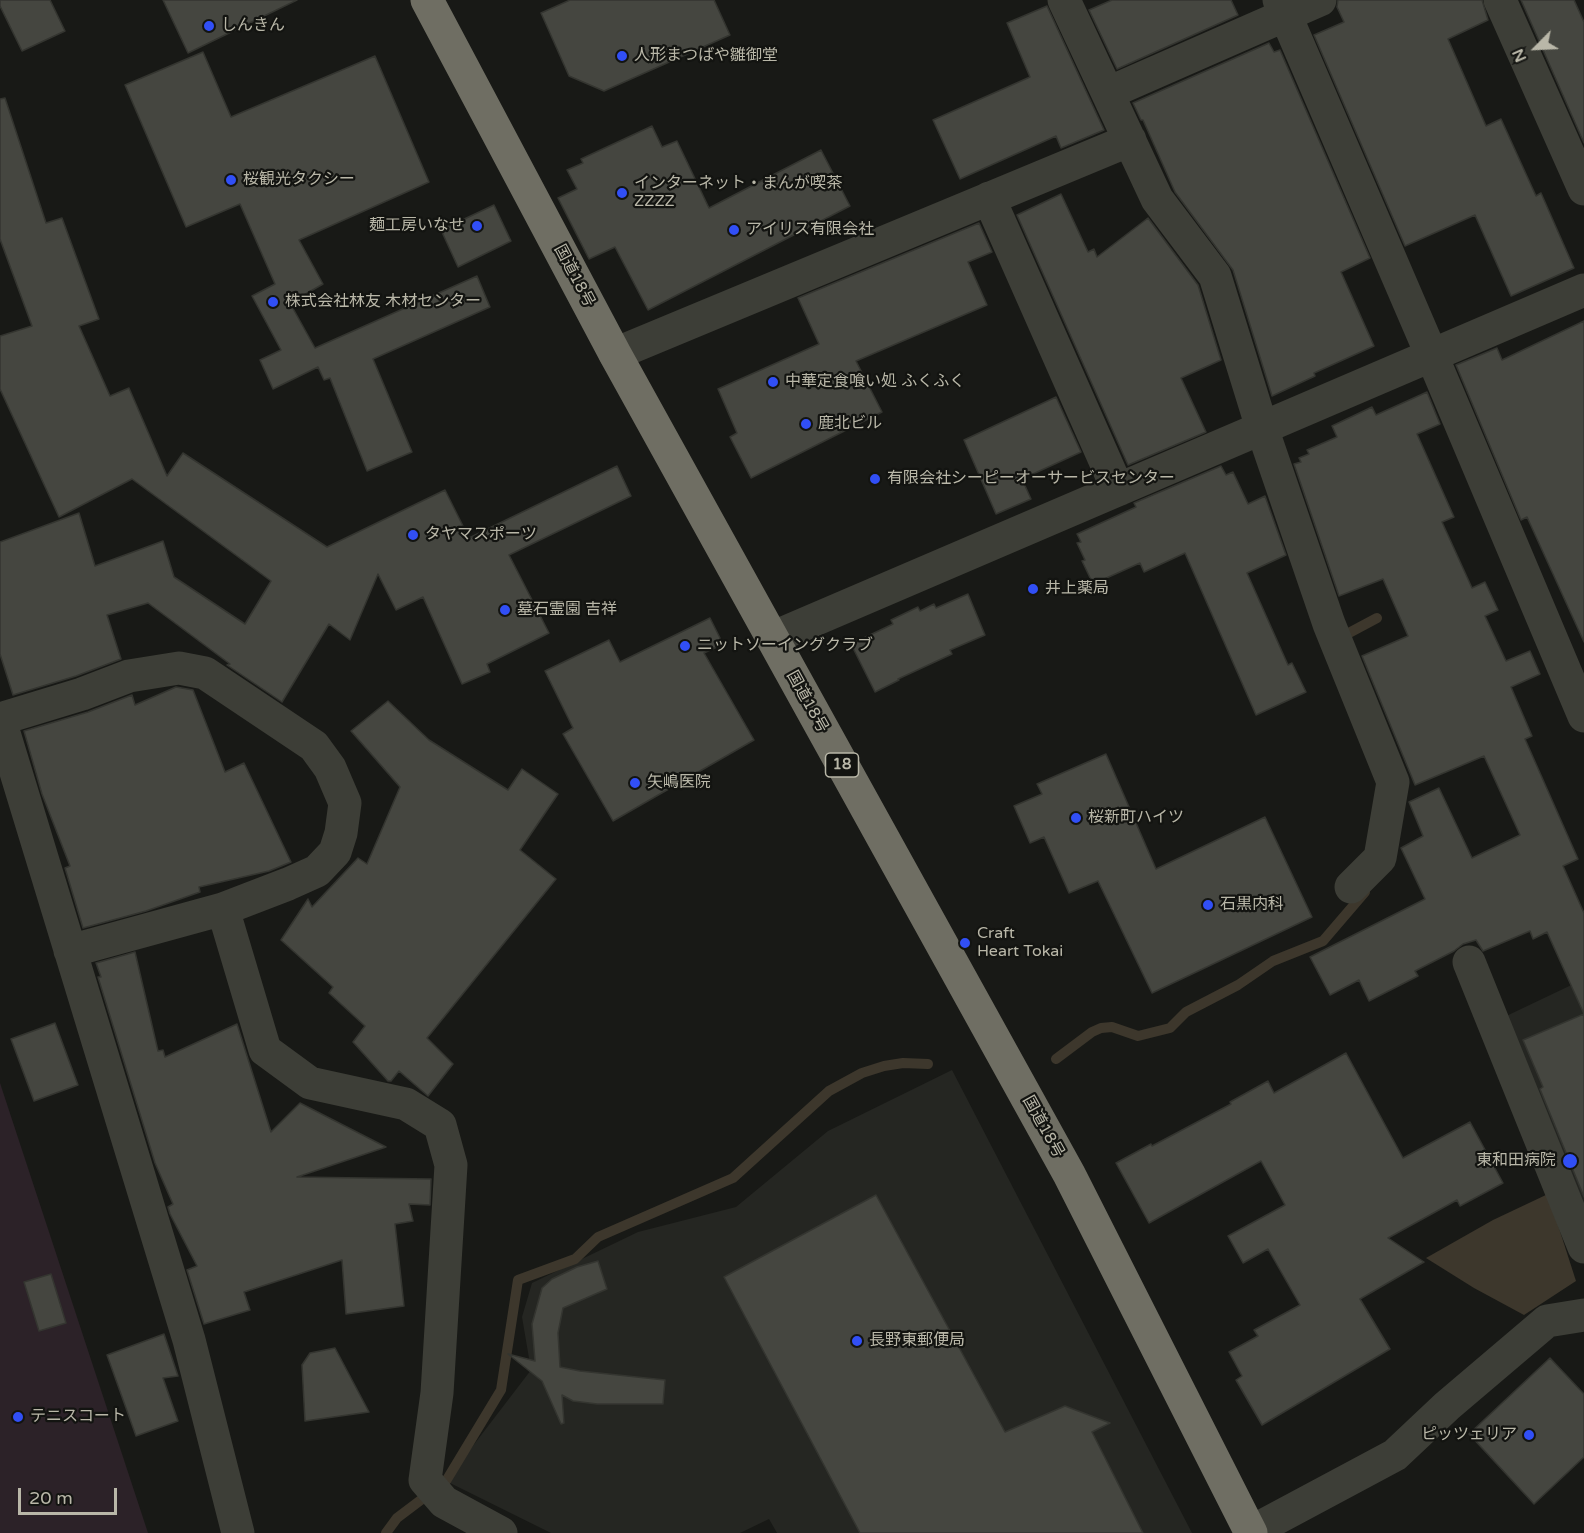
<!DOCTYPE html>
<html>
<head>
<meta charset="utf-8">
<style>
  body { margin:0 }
  #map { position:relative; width:1584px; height:1533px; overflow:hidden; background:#181916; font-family:"Varela Round",sans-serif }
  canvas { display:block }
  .north { position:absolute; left:1506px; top:18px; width:60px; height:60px; -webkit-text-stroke:4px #131411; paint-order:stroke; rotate:246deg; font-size:16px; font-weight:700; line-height:24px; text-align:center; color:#b9b7a8 }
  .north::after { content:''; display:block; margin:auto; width:21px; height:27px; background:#b9b7a8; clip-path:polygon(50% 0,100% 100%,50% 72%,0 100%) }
  .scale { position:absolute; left:18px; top:1488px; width:99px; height:27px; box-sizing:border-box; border:3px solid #b9b7a8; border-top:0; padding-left:8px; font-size:18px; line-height:21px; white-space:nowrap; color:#b9b7a8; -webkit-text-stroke:4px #131411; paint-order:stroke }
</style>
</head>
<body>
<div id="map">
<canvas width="1584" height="1533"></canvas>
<div class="north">N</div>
<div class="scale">20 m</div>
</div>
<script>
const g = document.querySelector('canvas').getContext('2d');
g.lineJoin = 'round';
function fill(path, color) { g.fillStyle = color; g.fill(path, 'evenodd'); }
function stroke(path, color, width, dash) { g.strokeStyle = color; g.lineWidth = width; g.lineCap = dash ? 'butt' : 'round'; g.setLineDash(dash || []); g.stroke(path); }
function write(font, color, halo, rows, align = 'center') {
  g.font = font + ' "Varela Round","Noto Sans JP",sans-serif'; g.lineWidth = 4.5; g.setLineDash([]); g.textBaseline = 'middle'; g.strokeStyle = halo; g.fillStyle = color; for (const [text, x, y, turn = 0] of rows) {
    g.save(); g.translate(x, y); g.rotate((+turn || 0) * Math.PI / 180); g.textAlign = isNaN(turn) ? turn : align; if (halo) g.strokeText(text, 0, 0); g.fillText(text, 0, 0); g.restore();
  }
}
const built = new Path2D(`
  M1584 979V1232L1500 1019Z
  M952 1070 1192 1533H777L769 1519 740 1533H551L446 1481 531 1370 522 1317 532 1283 638 1232 736 1207 828 1131Z`);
const green = new Path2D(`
  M0 1083 148 1533H0Z`);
const water = new Path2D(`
  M1548 1194 1576 1281 1524 1315 1474 1288 1426 1258 1493 1220Z`);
const stream = new Path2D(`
  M1347 634 1377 618
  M1056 1059 1092 1032 1101 1028 1112 1027 1138 1036 1170 1028 1186 1012 1238 985 1273 961 1323 941 1365 892
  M386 1533 397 1518 446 1481 501 1390 518 1280 575 1259 598 1237 733 1178 829 1091 862 1073 884 1066 903 1063 928 1064`);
const building = new Path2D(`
  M0 0H50L65 31 22 51 0 6Z
  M163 0H297L188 53Z
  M570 0H714L730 35 604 91 569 76 541 13Z
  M1112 0H1231L1238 15 1117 69 1089 10Z
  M1338 0H1482L1488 20 1448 39 1486 126 1501 119 1536 196 1541 193 1574 268 1511 296 1475 215 1405 246 1314 35 1344 22 1337 7Z
  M1521 0H1574L1584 22V143Z
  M1047 6 1104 130 1061 148 1056 136 960 179 933 120 1030 77 1007 23Z
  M1269 43 1274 52 1280 50 1370 258 1341 272 1374 346 1314 373 1315 376 1272 396 1233 270 1175 192 1143 120H1141L1133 103Z
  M203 52 231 117 375 56 429 182 299 240 323 284 290 303 315 348 477 276 490 307 373 359 412 452 367 471 330 378 324 380 318 367 273 389 260 360 281 350 252 296 275 284 240 204 186 227 125 85Z
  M5 98 46 223 62 218 99 319 79 326 110 396 129 388 167 476 183 453 327 547 445 490 469 538 617 466 631 496 509 555 549 633 487 664 490 672 462 684 423 597 396 610 378 574 350 640 329 624 282 702 227 665 230 664 148 603 107 615 121 659 76 676 13 695 0 654V542L79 513 95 566 163 541 174 577 245 624 271 581 132 479 59 517 0 389V336L32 326 0 239V99Z
  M652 126 662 147 677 141 709 208 821 150 850 206 648 310 615 247 589 259 558 198 577 189 567 170 583 163 581 159Z
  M1061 194 1088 252 1094 249 1097 257 1148 218 1198 285 1221 360 1181 378 1206 432 1128 465 1017 215Z
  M494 205 511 241 458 267 441 230Z
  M979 223 992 252 968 262 987 305 856 361 882 412 751 478 730 437 737 433 718 389 819 344 798 298Z
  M1584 321V642L1527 517 1521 520 1456 365 1497 348 1502 360Z
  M1427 392 1440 424 1417 434 1454 517 1442 522 1472 588 1485 582 1498 610 1485 616 1506 661 1530 651 1540 674 1511 687 1532 736 1525 739 1578 859 1563 866 1584 913V1014L1547 932 1533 939 1530 931 1483 951 1476 940 1463 944 1454 951 1415 971 1418 976 1369 1001 1359 980 1330 995 1310 957 1425 899 1401 848 1423 836 1409 802 1439 788 1472 858 1520 835 1484 756 1415 785 1362 656 1408 636 1383 579 1339 596 1294 464 1301 462 1299 458 1309 454 1307 450 1337 437 1332 426 1372 407 1376 415Z
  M1056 397 1081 452 1022 479 1031 499 996 514 964 440Z
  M1221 466 1226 475 1233 472 1248 504 1265 496 1286 555 1247 573 1288 665 1292 663 1306 692 1256 715 1185 553 1144 572 1140 563 1093 584 1082 561 1085 560 1077 543 1081 542 1077 534 1136 507 1134 503Z
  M968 594 985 635 950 650 952 654 898 679 899 680 875 692 851 644 893 624 891 620 918 607 920 611 934 604 936 608Z
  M710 618 723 644 704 653 754 740 613 821 563 734 573 728 545 671 609 640 620 662Z
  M176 687 193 690 225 772 244 763 291 862 269 871 199 887 200 892 146 911 83 928 65 868 70 866 42 794 24 731 88 712 132 695 135 705Z
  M388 701 429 740 508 790 522 769 558 794 520 850 556 879 427 1038 453 1064 428 1096 399 1071 391 1081H388L353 1042 365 1026 329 993 333 987 281 940 308 899 312 907 358 858 367 864 400 787 351 731Z
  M1106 754 1156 869 1265 817 1312 917 1152 993 1098 881 1069 893 1044 837 1030 843 1014 806 1042 794 1037 784Z
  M135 952 158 1051 163 1050 165 1057 237 1024 271 1132 300 1103 386 1147 297 1177 431 1179 430 1205 409 1204 413 1221 395 1224 404 1306 346 1314 342 1260 244 1292 250 1310 204 1324 187 1270 197 1266 170 1214 168 1207 173 1204 155 1163 98 977H101L96 963Z
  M1584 1014V1197L1540 1089 1543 1087 1523 1040Z
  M55 1023 78 1085 34 1101 11 1039Z
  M1346 1053 1403 1158 1470 1122 1503 1183 1460 1206 1457 1200 1388 1238 1424 1262 1360 1299 1390 1349 1262 1425 1236 1380 1242 1376 1229 1352 1258 1336 1254 1330 1300 1305 1268 1249 1243 1263 1228 1236 1285 1205 1261 1161 1149 1223 1116 1163 1151 1144 1152 1146 1231 1104 1230 1102 1268 1081 1274 1093Z
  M876 1195 1005 1432 1065 1406 1110 1423 1092 1432 1143 1533H860L724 1277Z
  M598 1261 607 1289 563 1308 558 1333 560 1367 580 1371 665 1380 663 1404H597L573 1401 562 1395 564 1423 561 1424 542 1381 508 1354 535 1361 532 1324 542 1288 552 1279 577 1267Z
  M51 1274 66 1323 39 1331 24 1282Z
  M164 1334 178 1376 163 1378 178 1421 136 1436 107 1355Z
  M335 1348 369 1412 305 1421 302 1365 310 1353Z
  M1550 1358 1584 1394V1457L1534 1504 1469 1434Z`);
const street = new Path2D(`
  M1064 0 1157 199 1215 276 1262 428 1329 624 1393 782 1380 858 1351 887
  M1279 0 1432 356 1584 716
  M1500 0 1584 189
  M1108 93 1320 0
  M989 198 1118 490
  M615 354 1130 140
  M772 638 1584 290
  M0 719 82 694 129 676 179 668 205 673 314 746 330 768 345 803 341 833 335 852 317 871 288 884 223 909 70 951
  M0 720 189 1340 238 1533
  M223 909 265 1050 310 1083 406 1104 440 1125 451 1165 437 1393 425 1480 444 1502 501 1533
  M1469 962 1584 1247
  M1251 1532 1395 1455 1447 1406 1547 1321 1584 1315`);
const highway = new Path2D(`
  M427 0 615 354 1069 1174 1251 1533`);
const markers = [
  [209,26,6,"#314ff6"],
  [622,56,6,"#314ff6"],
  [231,180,6,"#314ff6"],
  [622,193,6,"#314ff6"],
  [477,226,6,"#314ff6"],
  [734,230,6,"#314ff6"],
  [273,302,6,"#314ff6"],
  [773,382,6,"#314ff6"],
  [806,424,6,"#314ff6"],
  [875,479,6,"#314ff6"],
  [413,535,6,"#314ff6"],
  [1033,589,6,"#314ff6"],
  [505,610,6,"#314ff6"],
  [685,646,6,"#314ff6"],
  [635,783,6,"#314ff6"],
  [1076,818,6,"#314ff6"],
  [1208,905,6,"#314ff6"],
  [965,943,6,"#314ff6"],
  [1570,1161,8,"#314ff6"],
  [857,1341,6,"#314ff6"],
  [18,1417,6,"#314ff6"],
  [1529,1435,6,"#314ff6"]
];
const shields = [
  [842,765,33]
];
const shieldNames = [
  ["18",842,765]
];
const poiNames = [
  ["しんきん",221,26],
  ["人形まつばや雛御堂",634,56],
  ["桜観光タクシー",243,180],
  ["インターネット・まんが喫茶",634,184],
  ["ZZZZ",634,202],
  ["麺工房いなせ",465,226,"right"],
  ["アイリス有限会社",746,230],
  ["株式会社林友 木材センター",285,302],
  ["中華定食喰い処 ふくふく",785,382],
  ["鹿北ビル",818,424],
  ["有限会社シーピーオーサービスセンター",887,479],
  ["タヤマスポーツ",425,535],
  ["井上薬局",1045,589],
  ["墓石霊園 吉祥",517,610],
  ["ニットソーイングクラブ",697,646],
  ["矢嶋医院",647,783],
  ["桜新町ハイツ",1088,818],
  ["石黒内科",1220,905],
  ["Craft",977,934],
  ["Heart Tokai",977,952],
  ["東和田病院",1556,1161,"right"],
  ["長野東郵便局",869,1341],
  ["テニスコート",30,1417],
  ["ピッツェリア",1517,1435,"right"]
];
const streetNames = [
  ["国道18号",574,276,62],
  ["国道18号",807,702,61],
  ["国道18号",1043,1127,61]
];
fill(built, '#252622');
fill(green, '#2c2228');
fill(water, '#3d372c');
stroke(stream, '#3d372c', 10);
fill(building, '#454640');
stroke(building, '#343530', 1.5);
stroke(street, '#3d3e37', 33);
stroke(highway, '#6f6e63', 33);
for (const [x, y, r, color] of markers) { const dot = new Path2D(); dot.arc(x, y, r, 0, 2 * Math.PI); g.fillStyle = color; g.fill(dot); stroke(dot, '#131411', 2); }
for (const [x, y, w] of shields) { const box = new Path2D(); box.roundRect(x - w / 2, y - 12, w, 24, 4.5); g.fillStyle = '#131411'; g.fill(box); stroke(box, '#b9b7a8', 1.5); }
write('bold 15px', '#b9b7a8', null, shieldNames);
write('16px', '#b9b7a8', '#131411', poiNames, 'left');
write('16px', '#b9b7a8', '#131411', streetNames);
</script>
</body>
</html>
